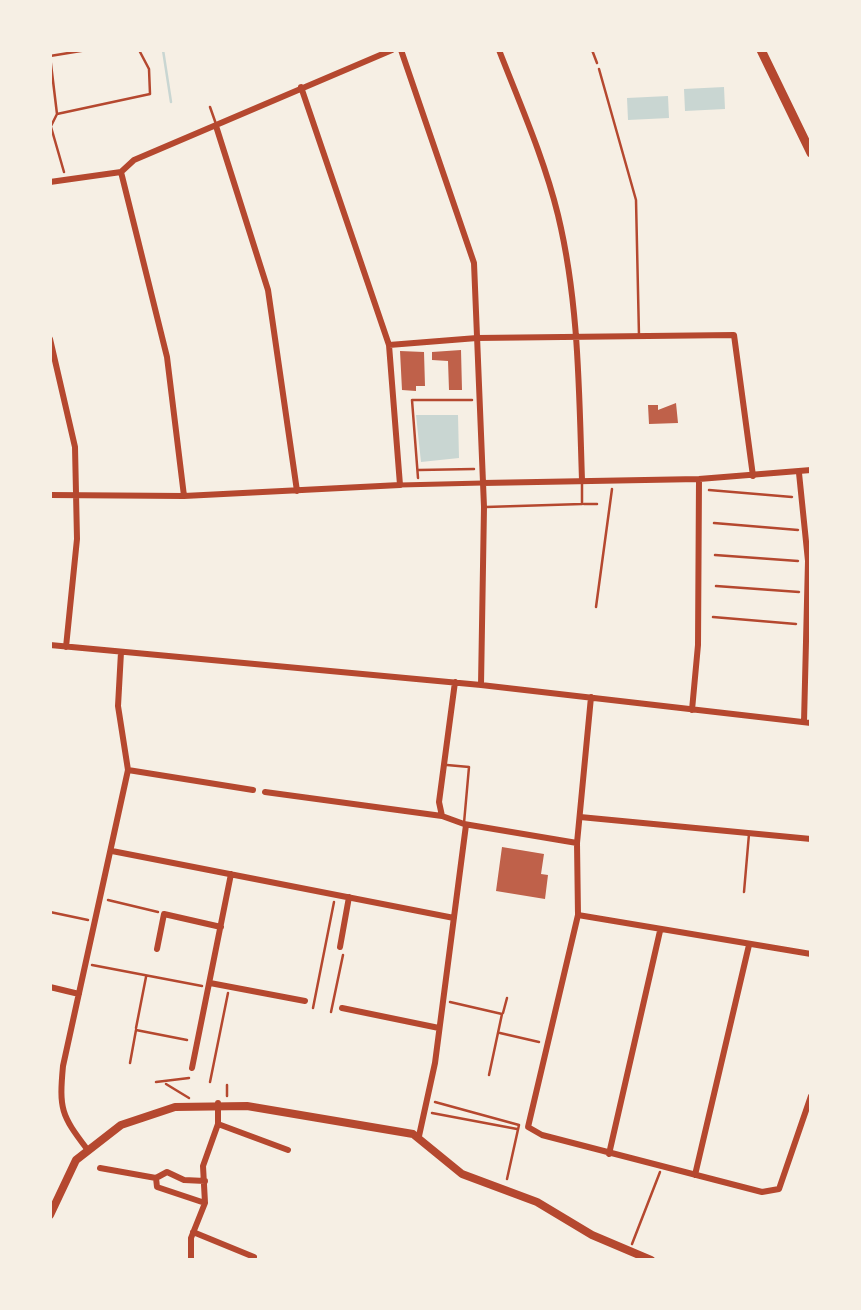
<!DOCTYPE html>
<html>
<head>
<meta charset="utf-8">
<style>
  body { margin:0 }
  #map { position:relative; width:861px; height:1310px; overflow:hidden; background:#f6efe4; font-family:Inter,sans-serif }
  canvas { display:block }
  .frame { position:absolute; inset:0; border:52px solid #f6efe4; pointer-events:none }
</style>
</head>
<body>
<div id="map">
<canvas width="861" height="1310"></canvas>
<div class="frame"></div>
</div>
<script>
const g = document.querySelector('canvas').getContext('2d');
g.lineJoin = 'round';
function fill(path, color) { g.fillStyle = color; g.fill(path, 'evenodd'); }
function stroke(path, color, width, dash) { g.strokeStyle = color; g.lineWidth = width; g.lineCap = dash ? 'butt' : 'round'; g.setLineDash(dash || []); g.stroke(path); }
const water = new Path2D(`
  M724 87 725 109 685 111 684 89Z
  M668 96 669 118 628 120 627 98Z
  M416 415H458L459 458 421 462Z`);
const stream = new Path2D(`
  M163 50 171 102`);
const building = new Path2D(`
  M461 350 462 390H449L448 361 432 360V352Z
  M400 351 424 352 425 386H416V391L402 390Z
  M676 403 678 423 649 424 648 405H658V410Z
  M502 847 544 854 541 874 548 875 545 899 496 891Z`);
const path = new Path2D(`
  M592 50 597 63
  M57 114 150 94 149 69 139 50
  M51 126 57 114 50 56 87 50
  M51 127 64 172
  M419 470 474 469
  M418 478 412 400H472
  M709 490 792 497
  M714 523 798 530
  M715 555 798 561
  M716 586 799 592
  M596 607 612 489
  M713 617 796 624
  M108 900 158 912
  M50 912 88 920
  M92 965 202 986
  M450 1002 502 1014 489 1075
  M313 1008 334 902
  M331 1012 343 955
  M503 1013 507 998
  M136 1028 146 977
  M500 1033 539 1042
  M130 1063 136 1030 187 1040
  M156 1082 189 1078
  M210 1082 228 993
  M166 1084 189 1098
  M227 1096V1085
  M435 1102 519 1125 507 1179
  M432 1113 517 1129
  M632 1244 660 1172`);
const service = new Path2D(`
  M599 69 636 200 639 336
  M210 107 216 124
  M584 504H597
  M486 507 582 504V484
  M447 765 469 767 464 823
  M744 892 749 834`);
const pedestrian = new Path2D(`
  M400 485 483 483`);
const minor = new Path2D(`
  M401 50 474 263 484 507 481 685
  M499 50C520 104 544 158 558 215 579 302 579 392 582 480
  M216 126 268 290 297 491
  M121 172 167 357 184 496
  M50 182 121 172 134 160 392 50
  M50 339 75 447 77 539 66 647
  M389 345 477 338 734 335 753 476
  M799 473 808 561 804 722
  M483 483 699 479 811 470
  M50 495 184 496 400 485 389 345 301 87
  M50 645 481 685 811 723
  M591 697 577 843 578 915 528 1127 542 1135 762 1192 779 1189 811 1096
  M692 710 698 645 699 479
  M128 770 253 790
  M265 792 442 816 464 824 577 843
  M442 816 439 802 455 682
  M580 817 811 839
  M112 851 454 918
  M578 915 811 954
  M340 947 349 897
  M157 949 164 914 221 927
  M210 983 305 1001
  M50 987 79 994
  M342 1008 439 1028
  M192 1068 231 874
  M218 1124 288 1150
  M419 1136 435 1063 466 825
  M87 1149C61 1115 59 1109 63 1066L128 770 118 706 121 652
  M609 1154 660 931
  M100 1168 156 1178 167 1172 184 1180 205 1181
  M695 1175 749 945
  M156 1178 157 1187 205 1203
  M193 1232 254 1257
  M191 1260V1238L205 1203 203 1166 218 1124V1103`);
const tertiary = new Path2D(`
  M50 1215 76 1160 121 1125 175 1107 247 1106 413 1134 462 1174 537 1202 592 1235 651 1260`);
const secondary = new Path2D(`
  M761 50 811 153`);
fill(water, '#c9d6d2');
stroke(stream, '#c9d6d2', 2.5);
fill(building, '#bf614a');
stroke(path, '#b5482f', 2.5);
stroke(service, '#b5482f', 2.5);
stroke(pedestrian, '#b5482f', 5);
stroke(minor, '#b5482f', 6);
stroke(tertiary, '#b5482f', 8);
stroke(secondary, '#b5482f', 9);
</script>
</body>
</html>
